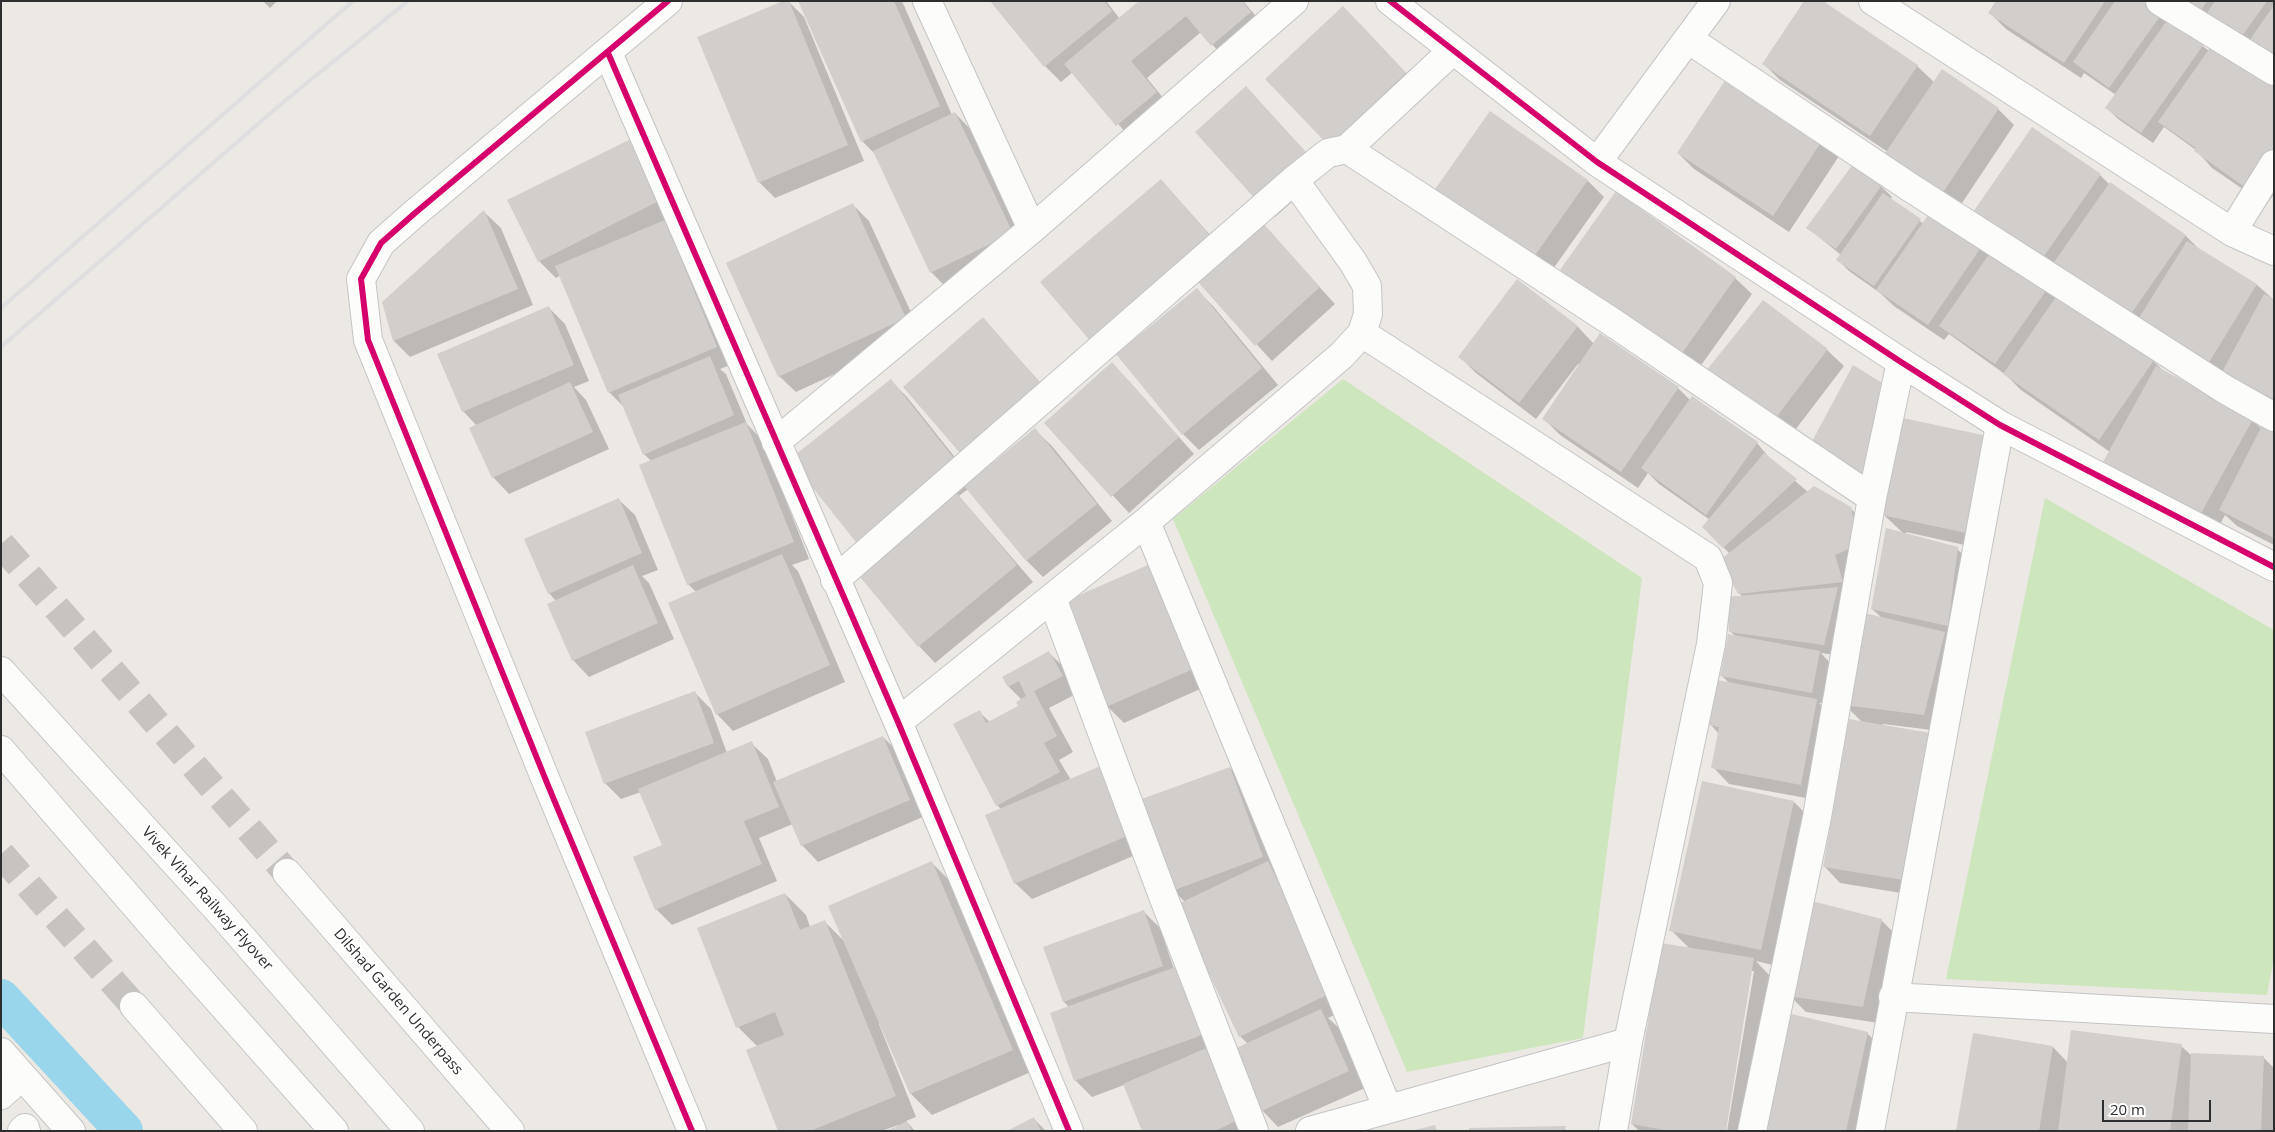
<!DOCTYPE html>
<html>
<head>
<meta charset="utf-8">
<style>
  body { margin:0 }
  #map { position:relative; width:2275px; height:1132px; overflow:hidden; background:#ece8e4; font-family:"Open Sans",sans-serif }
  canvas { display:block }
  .frame { position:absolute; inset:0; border:2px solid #2e2e2e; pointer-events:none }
  .scale { position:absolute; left:2102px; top:1100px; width:109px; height:22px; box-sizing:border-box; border:2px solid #2e2e2e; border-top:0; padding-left:6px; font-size:15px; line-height:18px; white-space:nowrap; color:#2e2e2e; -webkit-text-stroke:4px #fff; paint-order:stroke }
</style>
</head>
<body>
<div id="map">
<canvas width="2275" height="1132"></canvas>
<div class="frame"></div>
<div class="scale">20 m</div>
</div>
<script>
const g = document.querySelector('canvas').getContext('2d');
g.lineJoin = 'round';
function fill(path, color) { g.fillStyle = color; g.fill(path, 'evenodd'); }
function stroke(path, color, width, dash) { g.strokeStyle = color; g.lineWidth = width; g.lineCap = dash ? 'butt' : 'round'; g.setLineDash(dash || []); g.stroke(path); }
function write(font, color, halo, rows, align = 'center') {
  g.font = font + ' "Open Sans",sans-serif'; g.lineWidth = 4.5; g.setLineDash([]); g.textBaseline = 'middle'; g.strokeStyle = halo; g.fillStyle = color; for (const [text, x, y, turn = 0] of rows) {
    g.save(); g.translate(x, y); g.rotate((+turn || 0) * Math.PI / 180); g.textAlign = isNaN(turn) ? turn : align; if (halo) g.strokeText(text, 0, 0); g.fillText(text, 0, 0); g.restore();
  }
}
const green = new Path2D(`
  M1343 379 1642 578 1583 1038 1407 1072 1173 519Z
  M2045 498 2274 630V958L2267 995 1946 979Z`);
const shadow = new Path2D(`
  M263 1H277L270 8Z
  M788 1 804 17 864 161 775 198 759 182Z
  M800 1H902L952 115 955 113 971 130 1029 250 947 288 931 272 875 154 862 141Z
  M992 1H1106L1120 19 1141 1H1243L1267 29 1228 62 1201 32 1147 78 1172 109 1133 141 1073 72 1061 82 1045 66Z
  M1997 1H2145L2209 51 2274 89V194L2266 205 2212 168 2196 150 2164 127 2153 143 2118 119 2107 108 2116 95 2084 73 2081 78 2006 29 1990 13Z
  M2177 1H2274V62Z
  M1360 24 1422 90 1330 145Z
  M1763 63 1917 66 1934 82 1998 109 2014 125 1958 209 1888 152 1780 80Z
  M1732 72 1843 150 1789 232 1694 169 1678 153Z
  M1246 87 1325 173 1275 217 1259 201Z
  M1490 113 1588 181 1604 197 1546 279 1449 212Z
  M628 141 645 158 675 218 666 222 681 238 733 364 720 369 726 374 747 424 762 440 809 559 792 565 798 571 845 682 733 731 717 714 696 592 688 584 651 461 644 454 624 407 609 392 561 275 556 278 539 261Z
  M1853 166 1881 186 1892 197 1890 200 1924 224 1981 247 1990 255 2058 295 2153 361 2165 372 2252 420 2262 429 2274 424V545L2237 526 2225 515 2217 530 2121 478 2105 462 2110 452 2021 390 2006 375 1949 334 1944 340 1894 306 1880 293 1849 271 1838 260 1841 255 1808 228Z
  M2100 175 2109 184 2186 236 2201 251 2257 285 2274 300V406L1989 231Z
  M1161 180 1229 256 1263 225 1335 304 1272 361 1199 282 1109 358Z
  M1616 193 1735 278 1752 294 1697 371 1578 286 1562 270Z
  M853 205 869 221 921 334 796 392 779 376Z
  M484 212 501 228 533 305 410 357 394 341 383 302Z
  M1517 281 1578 327 1594 344 1600 335 1678 388 1690 400 1757 443 1772 461 1808 492 1850 508 1867 524 1835 655 1821 653 1830 663 1822 703H1819L1833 717 1817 800 1729 784 1713 767 1719 734 1710 724 1730 684 1722 676 1736 637 1730 631 1743 597 1739 593 1730 554 1704 527 1710 520 1659 484 1648 473 1638 488 1560 435 1544 419 1580 365 1578 364 1536 419 1476 373 1460 357Z
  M1197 290 1213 306 1278 385 1199 450 1183 434Z
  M548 307 565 324 589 381 574 387 586 400 609 449 509 494 493 477 477 426 463 411Z
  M983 319 1056 400 977 468Z
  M1827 350 1844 366 1789 438 1708 371Z
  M1128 380 1194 454 1129 513 1046 423Z
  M891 381 907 397 973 480 1035 430 1052 446 1112 521 1043 577 1027 561 968 489 959 496 1033 582 935 663 919 646 858 572Z
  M1904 419 1987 550 1906 532V534L1957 549 1974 565 1940 731 1883 724V726L1926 897 1840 883 1824 866 1863 723 1845 705 1882 618 1872 609 1903 533 1884 515Z
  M618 499 635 515 658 570 642 576 649 583 674 639 589 677 573 660 556 601 549 593Z
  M1148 566 1165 583 1209 685 1124 723 1107 706 1063 603Z
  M1049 653 1066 669 1078 693 1049 708 1073 752 1059 760 1071 780 1147 850 1032 899 1015 883 1002 810 997 805 979 712 990 722 1019 706 1022 700 1009 687 1004 677Z
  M695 693 711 709 727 753 751 743 768 759 777 782 883 737 899 753 925 816 818 862 802 845 793 824 759 838 777 881 672 925 656 909 663 846 641 792 621 799 605 783Z
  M1230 768 1247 784 1346 1009 1328 1018 1338 1027 1365 1088 1278 1127 1262 1110 1248 1044 1240 1036 1185 902 1173 890Z
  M1794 802 1810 818 1777 966 1756 961 1770 976 1745 1131H1727L1754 971H1751L1725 1131H1639L1632 1124 1690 949 1671 930Z
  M931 862 952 883 1033 1071 932 1115 911 1094 881 1023 879 1024 916 1117 906 1121 915 1131H890L899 1127 898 1125 882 1131H779L758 1047 738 1027 785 894 806 915 810 927 825 922 845 942Z
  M1144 912 1160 928 1174 969 1252 1131H1144L1124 1085 1092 1097 1075 1080 1069 1007 1064 1002 1045 947Z
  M1881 920 1898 937 1879 1023 1806 1012 1790 996Z
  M1867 1033 1883 1049 1866 1131H1757Z
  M2181 1046 2191 1055 2264 1058 2274 1068V1131H1957L2053 1047 2068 1063Z
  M1034 1119 1046 1131H1010Z`);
const canal = new Path2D(`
  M1 998 124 1131`);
const building = new Path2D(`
  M783 1H789L848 145 758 183 697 37Z
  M798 1H894L940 106 861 142Z
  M990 1H1104L1112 11 1044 67Z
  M1139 1H1242L1251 12 1211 46 1186 16 1131 61 1157 92 1116 126 1064 64Z
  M1804 1H1823L1918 65 1870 136 1762 64Z
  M1996 1H2105L2064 63 1988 13Z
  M2115 1H2147L2163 12 2109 88 2073 62Z
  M2182 1H2207L2199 13Z
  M2215 1H2267L2242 36 2207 13Z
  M2274 5V58L2249 41Z
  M1343 6 1406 73 1329 146 1265 79Z
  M2168 19 2204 44 2141 133 2105 108Z
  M2212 45 2274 87V155L2249 190 2194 151 2196 148 2158 122Z
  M1942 69 1999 108 1942 194 1884 155Z
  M1732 70 1827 133 1773 216 1677 153Z
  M1246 86 1309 156 1258 202 1195 132Z
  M1490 111 1588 180 1529 264 1431 195Z
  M955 112 1013 233 930 273 873 151Z
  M2032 127 2101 174 2040 262 1971 215Z
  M629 140 659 201 538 262 507 200Z
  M1853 164 1882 185 1836 249 1806 228Z
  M1161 179 1213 239 1092 343 1040 282Z
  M2110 182 2186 235 2126 321 2050 268Z
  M1616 191 1736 277 1680 356 1560 270Z
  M1883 193 1921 219 1874 286 1836 260Z
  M853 203 906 318 778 377 726 263Z
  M484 210 518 289 393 341 382 302Z
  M1931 211 1982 246 1928 325 1876 290Z
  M665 220 717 347 608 393 555 266Z
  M1263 223 1320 287 1255 346 1198 282Z
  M2187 241 2257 284 2205 369 2134 326Z
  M1994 247 2050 285 1995 364 1939 326Z
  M1517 279 1578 326 1519 403 1458 357Z
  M1197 288 1262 368 1182 435 1116 354Z
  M2058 294 2154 360 2099 440 2003 374Z
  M2264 294 2274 299V399L2222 372Z
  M1763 300 1828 349 1772 423 1706 371Z
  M549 306 574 365 462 412 437 354Z
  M983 317 1040 383 960 453 903 387Z
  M1600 333 1679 387 1621 472 1542 419Z
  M710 356 734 415 643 455 618 395Z
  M1112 362 1179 437 1111 497 1044 423Z
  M1853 365 1887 386 1861 481 1809 447Z
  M2156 366 2253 419 2200 515 2103 462Z
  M891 379 960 466 859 546 790 459Z
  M570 382 593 432 492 478 469 428Z
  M1692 396 1758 442 1706 515 1641 468Z
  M1903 418 1992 437 1971 534 1882 515Z
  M2266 418 2274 423V538L2219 510Z
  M746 422 794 542 687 585 639 465Z
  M1035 428 1097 504 1026 561 964 486Z
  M1764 453 1797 479 1723 548 1702 527Z
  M1814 486 1851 507 1858 545 1835 555 1843 582 1738 594 1720 560Z
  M955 491 1017 565 918 647 856 572Z
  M619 498 642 553 548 594 524 539Z
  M1886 528 1958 547 1948 626 1871 609Z
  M782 554 830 665 716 715 668 603Z
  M633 565 658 623 572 661 547 604Z
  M1148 565 1193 669 1106 707 1061 603Z
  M1838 587 1824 645 1729 632 1726 597Z
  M1860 612 1945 632 1924 715 1844 705Z
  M1728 634 1820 651 1812 693 1720 676Z
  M1049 651 1063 676 1034 691 1057 736 1044 743 1060 772 996 806 953 724 980 710 986 723 1018 706 1016 702 1026 696 1019 681 1008 687 1002 677Z
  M1717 680 1817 699 1801 785 1711 768 1719 727 1708 725Z
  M695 691 714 743 604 784 585 732Z
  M1849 719 1936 734 1910 881 1823 867Z
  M883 736 910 800 801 846 773 782Z
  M752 741 779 807 744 821 762 864 655 910 633 857 662 845 638 789Z
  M1103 765 1132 834 1014 884 985 815Z
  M1230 767 1263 857 1172 891 1139 800Z
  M1702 781 1794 801 1761 950 1669 931Z
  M932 861 1013 1050 910 1094 828 906Z
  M1268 861 1331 993 1239 1037 1176 905Z
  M785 893 800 930 825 920 896 1096 810 1131H778L746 1050 784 1035 775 1012 736 1028 697 928Z
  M1808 900 1882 919 1863 1007 1788 996Z
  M1144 910 1163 966 1063 1002 1043 947Z
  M1661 943 1754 958 1726 1131H1670L1631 1124Z
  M1181 965 1205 1034 1074 1081 1050 1013Z
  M1321 1009 1349 1071 1261 1111 1234 1049Z
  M1783 1012 1868 1032 1846 1131H1755Z
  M2071 1030 2182 1044 2170 1131H2058Z
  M1973 1033 2053 1046 2039 1131H1956Z
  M1216 1044 1238 1120 1215 1131H1142L1123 1084Z
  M2191 1053 2264 1056 2261 1131H2188Z
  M1034 1117 1041 1131H1007Z
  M907 1121 912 1131H887Z
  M1435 1125 1437 1131H1415V1130Z
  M1566 1126 1565 1131H1469V1128Z`);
const secondaryTunnel = new Path2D(`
  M1 544 287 873
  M1 854 134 1006`);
const minor = new Path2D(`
  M668 1 415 213 381 243 361 279 368 340 547 783 692 1131
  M927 1 1032 229
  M1390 1 1597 162 1901 362 2000 425 2274 567
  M1873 1 2232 232 2274 251
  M2160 1 2274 71
  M1688 39 1911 188 2226 390 2274 417
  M608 53 898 722 1069 1131
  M1347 149 1612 322 1872 498
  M1597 162 1716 1
  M2232 232 2274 164
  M1362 333 1708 558 1718 583 1711 644 1628 1042 1613 1131
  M776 442 1032 229 1294 1
  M1146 522 1387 1107
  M835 580 1294 180 1328 153 1347 149 1452 51
  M1052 598 1163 896 1254 1131
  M898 722 1146 522 1342 355 1362 333 1368 314 1367 286 1353 262 1294 180
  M1893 997 2274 1019
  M1 1052 71 1131
  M1 1095 22 1076
  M22 1131 25 1128 26 1131
  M1310 1131 1628 1042
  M1752 1131 1817 817 1872 498 1901 362
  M1870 1131 2000 425`);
const secondary = new Path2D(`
  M1 671 218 910 410 1131
  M1 750 179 956 334 1131
  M287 873 510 1131
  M134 1006 243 1131`);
const rail = new Path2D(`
  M1 308 353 1
  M1 347 281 104 408 1`);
const cycleway = new Path2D(`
  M668 1 415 213 381 243 361 279 368 340 547 783 692 1131
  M1390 1 1597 162 1901 362 2000 425 2274 567
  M608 53 898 722 1069 1131`);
const streetNames = [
  ["Vivek Vihar Railway Flyover",207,899,48],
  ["Dilshad Garden Underpass",398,1002,49]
];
fill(green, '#cee6be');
fill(shadow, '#0003');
stroke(canal, '#99d6ec', 38);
fill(building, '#d1cecb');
stroke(secondaryTunnel, '#c6c3c0', 28, [28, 14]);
stroke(minor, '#c5c4c5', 30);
stroke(secondary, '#c5c4c5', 30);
stroke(minor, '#fcfcfb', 28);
stroke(secondary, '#fcfcfb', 28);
stroke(rail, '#dfdfe1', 4);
stroke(cycleway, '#d6006c', 6);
write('15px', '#2e2e2e', '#fff', streetNames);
</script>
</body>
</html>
